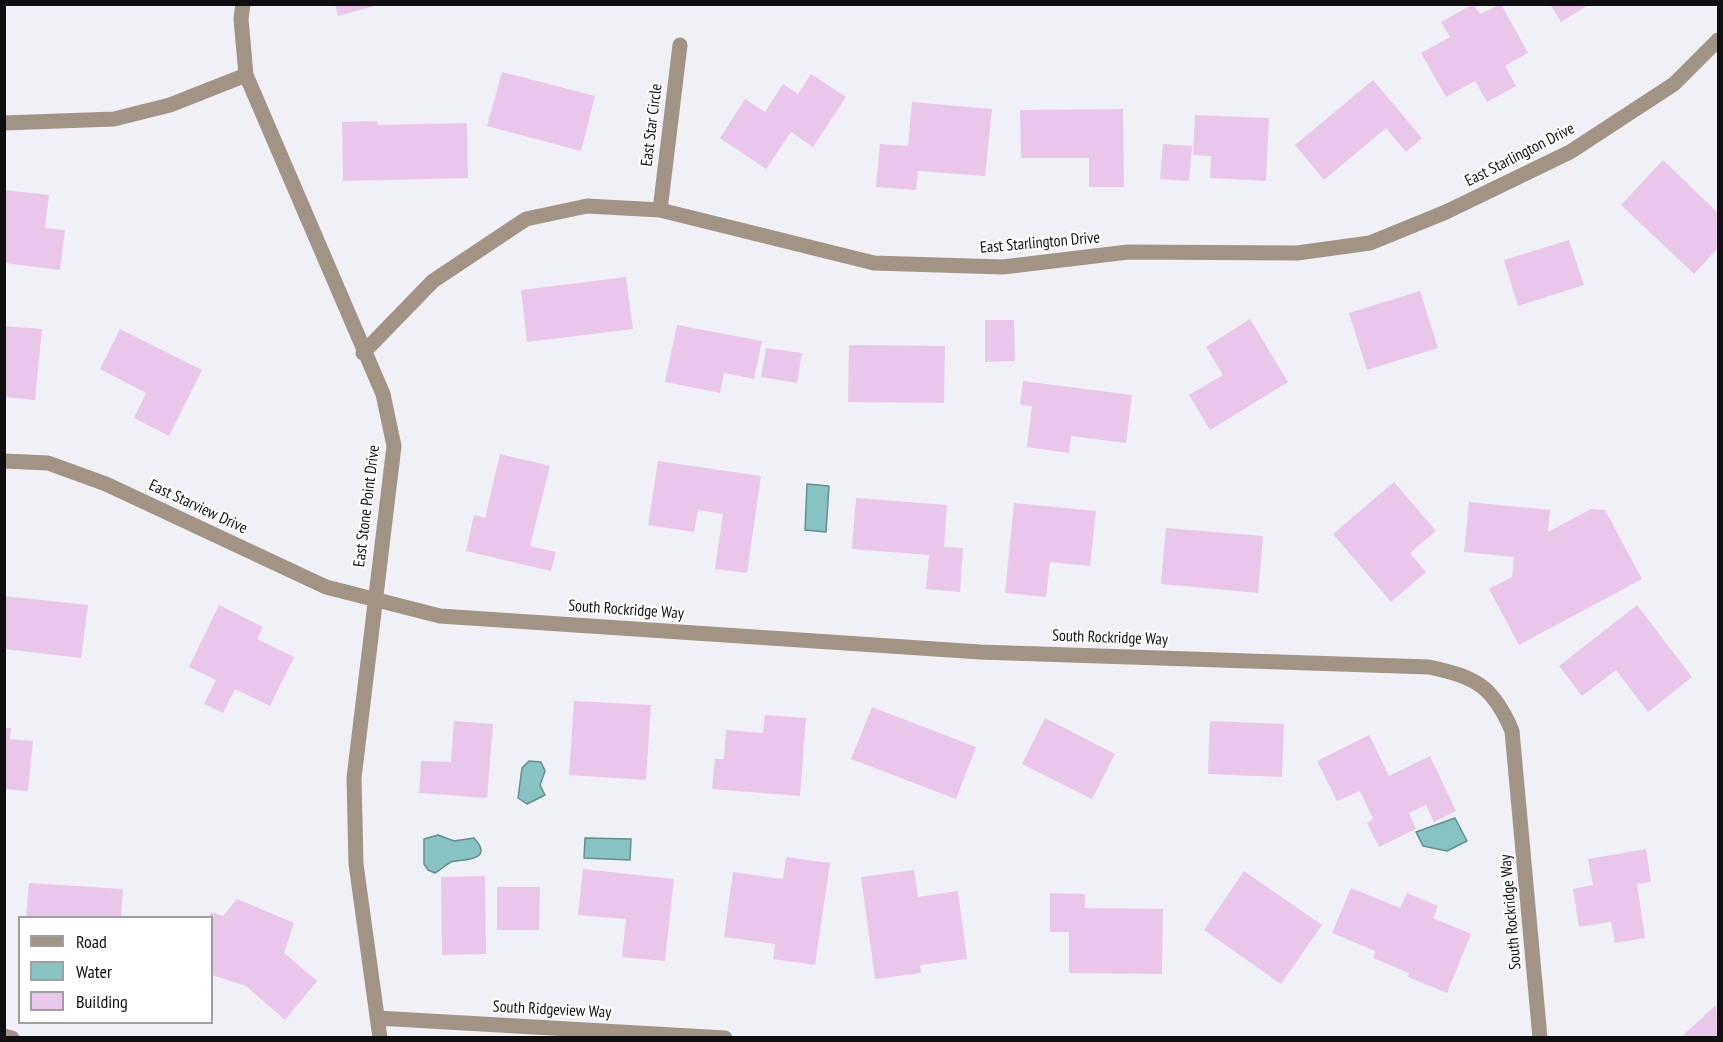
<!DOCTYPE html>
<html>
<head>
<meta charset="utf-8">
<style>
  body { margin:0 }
  #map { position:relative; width:1723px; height:1042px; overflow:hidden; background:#eff1f6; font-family:"PT Sans Narrow",sans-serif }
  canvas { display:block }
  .frame { position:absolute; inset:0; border:6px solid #0f0f11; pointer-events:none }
  .legend { position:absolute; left:18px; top:916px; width:195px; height:108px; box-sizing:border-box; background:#fff; border:2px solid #9f9fa0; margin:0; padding:8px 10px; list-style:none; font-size:18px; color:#0f0f11 }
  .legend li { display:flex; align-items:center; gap:12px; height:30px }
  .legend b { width:30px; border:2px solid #9f9fa0 }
</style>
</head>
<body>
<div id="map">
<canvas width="1723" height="1042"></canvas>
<div class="frame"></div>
<ul class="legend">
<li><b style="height:8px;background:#a29484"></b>Road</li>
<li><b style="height:16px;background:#88c3c4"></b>Water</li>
<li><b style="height:16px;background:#eac7ea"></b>Building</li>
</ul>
</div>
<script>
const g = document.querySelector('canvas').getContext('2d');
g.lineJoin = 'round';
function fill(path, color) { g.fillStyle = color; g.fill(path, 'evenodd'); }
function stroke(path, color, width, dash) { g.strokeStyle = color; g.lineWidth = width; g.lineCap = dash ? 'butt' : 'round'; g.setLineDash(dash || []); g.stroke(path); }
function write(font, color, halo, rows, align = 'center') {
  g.font = font + ' "PT Sans Narrow",sans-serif'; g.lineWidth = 4.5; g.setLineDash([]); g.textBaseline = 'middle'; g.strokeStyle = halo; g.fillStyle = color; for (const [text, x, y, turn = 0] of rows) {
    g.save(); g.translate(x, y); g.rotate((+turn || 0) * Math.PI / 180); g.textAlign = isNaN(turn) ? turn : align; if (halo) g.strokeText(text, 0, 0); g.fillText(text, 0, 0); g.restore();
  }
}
const water = new Path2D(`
  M807 484 829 486 826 532 805 530Z
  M529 761 541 762 545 771 540 785 545 795 527 804 518 798 522 768Z
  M1455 818 1467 841 1447 851 1423 846 1416 832Z
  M438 835 454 841 474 838C496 862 460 859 451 862 445 865 441 870 435 873L428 870 424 864V839Z
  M585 838 631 839 630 860 584 858Z`);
const building = new Path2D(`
  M335 4H378V5L338 16Z
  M1473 4 1480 14 1501 4 1528 53 1505 66 1516 86 1487 102 1475 81 1446 97 1421 53 1450 37 1441 22Z
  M1550 4H1590L1561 22Z
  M502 72 595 96 581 151 487 126Z
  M811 74 846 97 813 147 791 132 766 169 720 138 745 99 765 112 783 84 798 94Z
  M1373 80 1422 138 1406 152 1386 128 1324 180 1295 145Z
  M912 102 992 109 985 176 918 171 916 190 876 187 880 144 908 146Z
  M1123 109 1124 187H1089V158H1021L1020 110Z
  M1195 115 1269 118 1266 181 1210 178 1211 156 1193 155Z
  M377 121V125L467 123 468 178 343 181 342 122Z
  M1163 144 1192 146 1189 181 1160 179Z
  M1663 160 1718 213V248L1694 274 1621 205Z
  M4 190 49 195 45 228 65 230 60 270 4 263Z
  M1569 240 1584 285 1518 306 1504 260Z
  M626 277 633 329 527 342 521 290Z
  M1420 291 1438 348 1367 370 1349 313Z
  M1250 319 1288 382 1210 430 1189 395 1223 375 1206 347Z
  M985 320H1014L1015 361 985 362Z
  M677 325 762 341 754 379 724 373 720 393 665 382Z
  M4 326 42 329 35 400 4 397Z
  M120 329 202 370 169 436 134 418 146 393 100 369Z
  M849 345 945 346 944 403 848 402Z
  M766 348 802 353 797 383 761 377Z
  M1023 381 1132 395 1126 443 1071 436 1069 453 1027 447 1032 406 1020 405Z
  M500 454 550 466 530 546 556 552 551 571 466 551 474 515 485 518Z
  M658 461 761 476 747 573 715 569 723 514 698 510 694 532 648 525Z
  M1394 482 1436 531 1410 553 1426 572 1391 602 1333 534Z
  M856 498 947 505 944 547 963 548 960 592 926 589 929 555 852 549Z
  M1469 502 1550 510 1548 532 1591 509 1605 510 1642 579 1519 645 1489 589 1512 577 1514 557 1464 552Z
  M1014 503 1096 511 1090 566 1050 562 1046 597 1005 593Z
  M1166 528 1263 536 1258 593 1161 584Z
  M4 596 88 605 81 658 4 649Z
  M219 605 263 627 257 639 294 657 270 706 235 689 223 713 204 704 216 680 189 667Z
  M1637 605 1692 677 1648 712 1616 670 1582 696 1559 666Z
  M574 701 651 705 646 780 569 775Z
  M872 707 976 747 956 799 851 759Z
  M765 715 806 718 800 796 712 789 715 759H724L726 730 763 733Z
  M1045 718 1115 754 1092 799 1022 764Z
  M454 721 493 724 487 798 419 793 421 761 451 762Z
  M1210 721 1284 724 1282 777 1208 774Z
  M4 728H11L10 739 33 741 28 791 4 789Z
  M1369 735 1389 776 1430 756 1456 811 1434 822 1426 805 1409 813 1416 829 1379 847 1367 823 1373 819 1360 791 1337 801 1317 761Z
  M1646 849 1651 882 1637 884 1645 938 1615 943 1611 922 1579 927 1573 889 1593 885 1588 859Z
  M786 857 830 863 815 965 773 959 775 944 724 937 733 872 783 879Z
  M583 869 674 879 665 961 622 957 626 919 578 915Z
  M914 870 918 897 958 891 967 959 920 965 921 973 875 979 861 877Z
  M1244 871 1322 925 1281 984 1204 930Z
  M485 876 486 954 442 955 441 877Z
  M29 883 123 889 121 918H26Z
  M497 887H540L539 930H497Z
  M1351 888 1400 908 1407 893 1438 906 1433 918 1471 934 1447 993 1408 977 1409 973 1373 958 1375 951 1332 933Z
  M1050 893 1085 894V908L1163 909 1162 974 1069 973V932H1050Z
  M237 899 294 923 284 953 317 981 285 1020 246 986 212 975V918H209L211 912 223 916Z
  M1716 1005 1718 1038H1680Z`);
const minor = new Path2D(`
  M243 4 241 19 246 75 383 394 394 446 354 778 356 864 380 1038
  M4 123 114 119 170 105 246 75
  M660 210 680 45
  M363 353 433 281 526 219 587 206 660 210 874 263 1003 267 1128 252 1297 253 1370 243 1446 212 1570 152 1674 84 1718 40
  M4 461 48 463 106 484 326 587 440 616 980 652 1429 667C1476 677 1493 686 1512 731L1540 1038
  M377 1018 725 1038
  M4 1036 12 1038`);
const streetNames = [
  ["East Star Circle",652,125,-83],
  ["East Starlington Drive",1520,155,-27],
  ["East Starlington Drive",1040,243,-5],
  ["East Stone Point Drive",367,506,-83],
  ["East Starview Drive",198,507,25],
  ["South Rockridge Way",626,610,4],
  ["South Rockridge Way",1110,638,2],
  ["South Rockridge Way",1511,912,-95],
  ["South Ridgeview Way",552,1010,3]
];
fill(water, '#88c3c4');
stroke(water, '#648d8e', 1.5);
fill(building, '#eac7ea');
stroke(minor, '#a29484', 15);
write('16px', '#0f0f11', '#fff', streetNames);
</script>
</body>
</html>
